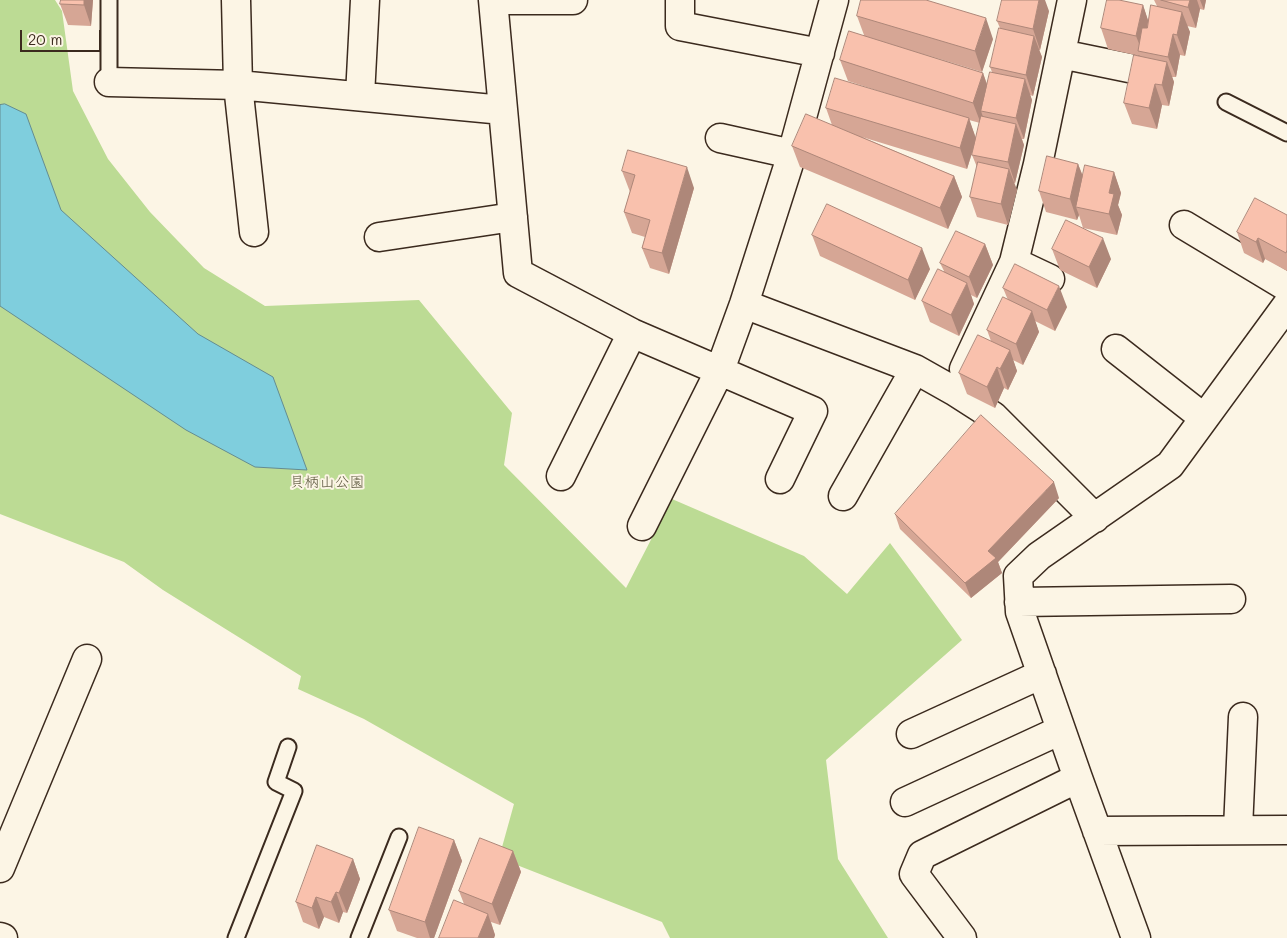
<!DOCTYPE html>
<html>
<head>
<meta charset="utf-8">
<style>
  body { margin:0 }
  #map { position:relative; width:1287px; height:938px; overflow:hidden; background:#fcf5e5; font-family:Mali,sans-serif }
  canvas { display:block }
  .scale { position:absolute; left:20px; top:30px; width:81px; height:22px; box-sizing:border-box; border:2px solid #3b2a1e; border-top:0; padding-left:6px; font-size:15px; line-height:18px; white-space:nowrap; color:#3b2a1e; -webkit-text-stroke:4px #fcf5e5; paint-order:stroke }
</style>
</head>
<body>
<div id="map">
<canvas width="1287" height="938"></canvas>
<div class="scale">20 m</div>
</div>
<script>
const g = document.querySelector('canvas').getContext('2d');
g.lineJoin = 'round';
function fill(path, color) { g.fillStyle = color; g.fill(path, 'evenodd'); }
function stroke(path, color, width, dash) { g.strokeStyle = color; g.lineWidth = width; g.lineCap = dash ? 'butt' : 'round'; g.setLineDash(dash || []); g.stroke(path); }
function write(font, color, halo, rows, align = 'center') {
  g.font = font + ' Mali,"Klee One",sans-serif'; g.lineWidth = 4; g.setLineDash([]); g.textBaseline = 'middle'; g.strokeStyle = halo; g.fillStyle = color; for (const [text, x, y, turn = 0] of rows) {
    g.save(); g.translate(x, y); g.rotate((+turn || 0) * Math.PI / 180); g.textAlign = isNaN(turn) ? turn : align; if (halo) g.strokeText(text, 0, 0); g.fillText(text, 0, 0); g.restore();
  }
}
const green = new Path2D(`
  M0 0H55L62 11 73 91 108 159 150 212 204 268 265 306 419 300 512 413 504 465 626 588 672 499 804 556 847 594 890 543 962 640 826 760 838 859 888 938H670L662 922 499 858 514 804 364 719 298 689 301 676 163 590 124 562 0 514Z`);
const water = new Path2D(`
  M5 104 26 114 61 210 198 334 273 377 307 470 255 467 186 430 0 306V105Z`);
const service = new Path2D(`
  M109 0V82
  M1226 102 1287 133
  M236 938 294 791 276 782 288 747
  M359 938 399 837`);
const minor = new Path2D(`
  M236 0 238 85 254 232
  M493 0 518 273 632 333 813 411 780 479
  M504 0H573
  M680 0V26L820 53
  M1061 54 1134 69
  M109 82 238 85 503 110
  M360 96 365 0
  M720 138 792 154
  M1184 225 1287 287
  M379 237 513 217
  M1014 262 1050 279
  M744 304 915 369 954 391 993 416 1095 518
  M1116 349 1204 418
  M964 369 1014 262 1038 164 1072 0
  M561 476 632 333
  M843 496 915 369
  M642 526 720 370 744 304 792 154 834 0
  M1019 602 1231 599
  M911 734 1042 674
  M905 802 1061 730
  M1238 829 1243 717
  M1097 831 1287 830
  M0 868 87 659
  M0 937 3 938
  M962 938 914 874 922 855 1078 778
  M1136 938 1078 778 1020 612 1018 576 1039 556 1170 465 1287 305`);
const wall = new Path2D(`
  M93 0 91 26 68 25 60 4Z
  M1154 0H1206L1204 10 1200 9 1196 28 1187 26 1190 32 1185 56 1180 55 1176 77H1172L1174 82 1169 106 1162 105 1157 129 1132 124 1124 103 1140 56 1108 49 1101 28 1143 5 1148 21 1157 6Z
  M1049 11 1040 50H1039L1042 57 1033 96 1030 95 1032 100 1024 139H1022L1024 145 1015 183H1014L1017 190 1008 225 977 217 970 197 977 167 972 155 975 144 967 169 862 137 954 176 962 197 948 229 800 167 792 146 832 125 826 108 885 93 848 81 840 60 864 35 857 16 993 39 982 72 917 52 983 73 987 84 992 72 990 67 1000 28 997 21ZM969 120 980 123 976 138Z
  M1078 164 1083 176 1114 172 1121 193 1118 205 1122 215 1117 235 1083 228 1079 215 1077 220 1046 212 1039 191Z
  M622 171 694 188 669 274 650 268 642 248 645 237 632 233 624 212 630 192Z
  M1287 215V271L1265 259 1263 263 1244 253 1237 232Z
  M812 235 930 269 915 300 820 256Z
  M985 244 993 265 977 298 971 295 974 304 959 336 930 322 922 301 944 271 940 263Z
  M1052 249 1111 259 1097 288 1060 270Z
  M1003 288 1067 307 1055 331 1035 321 1039 332 1023 365 1013 360 1017 371 1008 390 1004 388 995 408 967 394 959 373 991 341 987 330 1008 300Z
  M1059 498 998 562 1002 573 971 598 900 529 895 514Z
  M454 840 462 861 434 938H417L397 931 389 910Z
  M513 851 521 872 500 925 491 922 495 935 494 938H439L464 904 459 891Z
  M353 859 360 879 347 913 343 912 339 923 324 917 319 929 303 922 296 902Z`);
const shadedWall = new Path2D(`
  M84 0H93L91 26 84 5Z
  M1039 0H1045L1049 11 1040 50 1033 29Z
  M1190 0H1197L1200 9 1196 28 1188 7Z
  M1200 0H1206L1204 10Z
  M1143 5 1150 26 1142 51 1136 36Z
  M1182 12 1190 32 1185 56 1177 35Z
  M986 18 993 39 982 72 975 51Z
  M1173 34 1180 55 1176 77 1168 57Z
  M1034 36 1042 57 1033 96 1026 75Z
  M1167 62 1174 82 1169 106 1162 85Z
  M983 73 990 94 981 111 983 117 981 124 973 103Z
  M1025 79 1032 100 1024 139 1016 118Z
  M1155 84 1162 105 1157 129 1149 108Z
  M969 118 976 139 967 169 960 148Z
  M1016 124 1024 145 1015 183 1008 162Z
  M1078 164 1086 185 1076 207 1079 215 1077 220 1070 199Z
  M687 167 694 188 669 274 662 253Z
  M1009 169 1017 190 1008 225 1001 204Z
  M1114 172 1121 193 1118 205 1122 215 1117 235 1109 214V193Z
  M954 176 962 197 948 229 940 208Z
  M1103 238 1111 259 1097 288 1089 267Z
  M1258 238 1265 259 1263 263 1256 242Z
  M985 244 993 265 977 298 969 277Z
  M922 248 930 269 915 300 908 280Z
  M967 283 974 304 959 336 951 315Z
  M1059 286 1067 307 1055 331 1047 310Z
  M1032 311 1039 332 1023 365 1016 344Z
  M1010 350 1017 371 1008 390 1000 369Z
  M997 367 1004 388 995 408 987 387Z
  M1054 482 1059 498 998 562 1002 573 971 598 965 583 988 551Z
  M454 840 462 861 434 938H430L425 922Z
  M513 851 521 872 500 925 492 904Z
  M353 859 360 879 347 913 339 893Z
  M336 892 343 912 339 923 331 902Z
  M316 897 324 917 319 929 312 908Z
  M488 914 495 935 494 938H478Z`);
const building = new Path2D(`
  M61 0H84V5L60 4Z
  M861 0H926L986 18 975 51 857 16Z
  M1002 0H1039L1033 29 997 21Z
  M1107 0H1119L1143 5 1136 36 1101 28Z
  M1161 0H1190L1188 7Z
  M1151 5 1182 12 1177 35 1173 34 1168 57 1138 51 1142 28H1147Z
  M999 28 1034 36 1026 75 990 67Z
  M849 31 983 73 973 103 840 60Z
  M1134 55 1167 62 1162 85 1155 84 1149 108 1124 103Z
  M990 72 1025 79 1016 118 981 111Z
  M835 78 969 118 960 148 826 108Z
  M806 114 954 176 940 208 792 146Z
  M981 116 1016 124 1008 162 972 155Z
  M628 150 687 167 662 253 642 248 650 220 624 212 635 175 622 171Z
  M1047 156 1078 164 1070 199 1039 191Z
  M978 162 1009 169 1001 204 970 197Z
  M1085 165 1114 172 1109 193 1114 194 1109 214 1076 207Z
  M1255 198 1287 215V250L1286 253 1258 238 1256 242 1237 232Z
  M827 204 922 248 908 280 812 235Z
  M1066 220 1103 238 1089 267 1052 249Z
  M956 231 985 244 969 277 940 263Z
  M1015 264 1059 286 1047 310 1003 288Z
  M938 269 967 283 951 315 922 301Z
  M1003 297 1032 311 1016 344 987 330Z
  M978 335 1010 350 1000 369 997 367 987 387 959 373Z
  M981 415 1054 482 988 551 996 558 965 583 895 514Z
  M419 827 454 840 425 922 389 910Z
  M480 838 513 851 492 904 459 891Z
  M317 845 353 859 339 893 336 892 331 902 316 897 312 908 296 902Z
  M454 900 488 914 478 938H439Z`);
const parkNames = [
  ["貝柄山公園",327,482]
];
fill(green, '#bcdb94');
fill(water, '#7fcedd');
stroke(water, '#648c91', 1);
stroke(service, '#3b2a1e', 19);
stroke(minor, '#3b2a1e', 31);
stroke(service, '#fcf5e5', 15);
stroke(minor, '#fcf5e5', 28);
fill(wall, '#d6a695');
fill(shadedWall, '#ae8779');
fill(building, '#f9c1ad');
stroke(building, '#ae8779', 1);
write('15px', '#5b563c', '#fcf5e5', parkNames);
</script>
</body>
</html>
